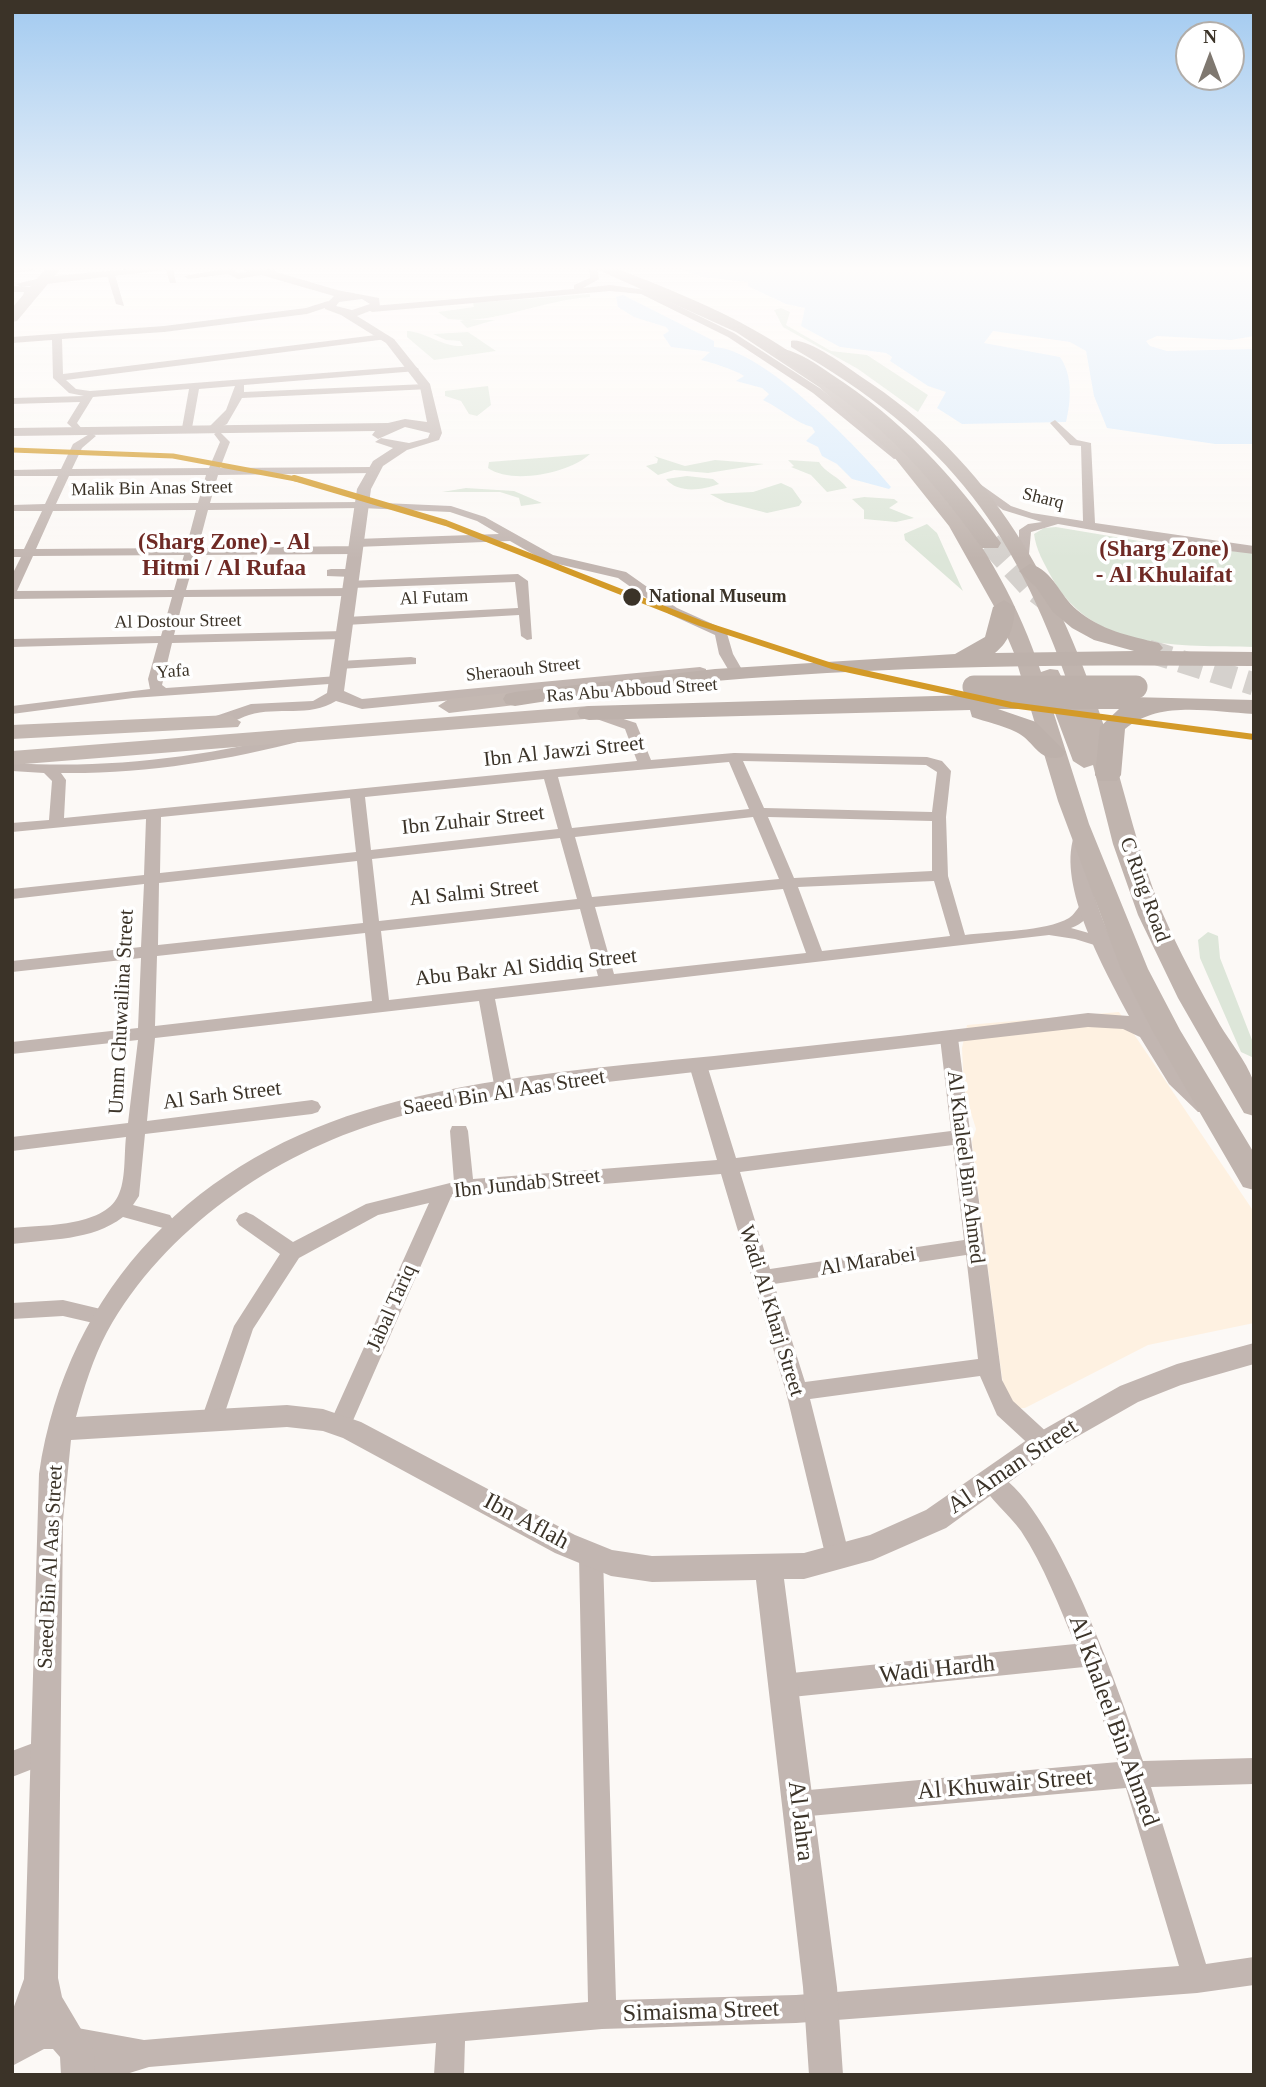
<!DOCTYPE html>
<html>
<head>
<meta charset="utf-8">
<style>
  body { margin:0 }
  #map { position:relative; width:1266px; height:2087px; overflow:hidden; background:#fcf9f6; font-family:Georgia,serif }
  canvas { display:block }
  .frame { position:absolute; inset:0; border:14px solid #3b3328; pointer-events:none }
  .north { position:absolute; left:1175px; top:21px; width:70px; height:70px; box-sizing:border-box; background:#fff; border:2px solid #b1ada9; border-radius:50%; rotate:0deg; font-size:19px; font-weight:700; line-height:28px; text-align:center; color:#3b3328 }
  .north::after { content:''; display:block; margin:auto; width:24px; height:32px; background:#7f7870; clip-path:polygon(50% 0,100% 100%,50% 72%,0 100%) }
</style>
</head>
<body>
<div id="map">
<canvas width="1266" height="2087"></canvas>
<div class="frame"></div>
<div class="north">N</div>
</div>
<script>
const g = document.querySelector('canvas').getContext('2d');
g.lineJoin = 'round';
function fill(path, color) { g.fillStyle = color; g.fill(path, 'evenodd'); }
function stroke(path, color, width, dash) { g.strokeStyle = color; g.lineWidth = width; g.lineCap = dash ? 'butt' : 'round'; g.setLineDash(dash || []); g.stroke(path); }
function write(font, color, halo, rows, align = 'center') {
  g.font = font + ' Georgia,serif'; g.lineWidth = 7; g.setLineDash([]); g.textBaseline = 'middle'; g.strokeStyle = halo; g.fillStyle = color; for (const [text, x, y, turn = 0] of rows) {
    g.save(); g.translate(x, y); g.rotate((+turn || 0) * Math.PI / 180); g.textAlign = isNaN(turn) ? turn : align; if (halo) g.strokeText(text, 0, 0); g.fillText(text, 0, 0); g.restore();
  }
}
const built = new Path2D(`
  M1119 1012 1254 1212V1323L1148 1345 1025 1408H1012L1005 1398 999 1356 972 1142 976 1129 964 1090 962 1048 967 1025Z`);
const green = new Path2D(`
  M590 294V297C548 300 511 317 470 320H495L467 328 460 321 464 320 448 319 438 312 474 307 473 303Z
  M781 308 790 312 786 325 831 351 867 355 928 395 918 412 858 369 783 327 774 310Z
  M407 331C427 332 441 347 463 346L460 341 446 340 433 334 468 332 496 351 434 360 407 337Z
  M488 386 491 405 477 416 469 414 461 401 445 396V391Z
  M590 454C570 473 512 485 488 468L489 462Z
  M654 456 685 466 715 460 764 464 708 473 674 470 658 475 646 466 657 463 658 459Z
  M788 460 819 462C824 472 840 477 847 488L827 492 811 475 791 467 794 466Z
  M687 476 713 479 719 484C703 490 678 494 666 479Z
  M781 483 792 488 802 502 799 506 767 513 725 502 710 494 753 492Z
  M466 488 514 491 542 503 521 506 519 498 500 492H442Z
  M864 497 894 499 898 502 889 508 914 518 896 522 864 519V510L852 499Z
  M927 524 937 533 963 591 905 540 904 534Z
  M1056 527 1157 544 1254 553V647C1179 645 1094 652 1052 578 1044 563 1036 550 1034 534L1044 528Z
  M1208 932 1218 936 1220 958 1254 1045V1058L1241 1052 1200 958 1198 940Z`);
const water = new Path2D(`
  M677 267H1254V336L1231 340 1157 336 1146 341 1150 346 1167 351 1254 349V444H1215L1107 428 1094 396 1086 351 1070 342 993 331 984 343 1060 357C1073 375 1071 402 1066 422L962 424 937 408 946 392 928 386 890 361 892 357 886 353 840 347 801 326 805 308 786 304 748 286V282L702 277Z
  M623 295 714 341V347C762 348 860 449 891 487L889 489 852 479 837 464 822 456 818 447 806 441 815 432 812 427C796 423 780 408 763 400L769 394 762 388 736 381 744 376C738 371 710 362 701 360L710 352 671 347 663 335 669 331 666 327 634 317 618 307 616 297Z`);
const motorwayTunnel = new Path2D(`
  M990 543 1029 586 1060 610
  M1148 651 1254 684`);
const minor = new Path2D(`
  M12 267 37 270 12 273Z
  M165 267H173L176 283H170Z
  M216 267H227L239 273 273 269 277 272 238 279 228 274 188 279 184 276 219 270Z
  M589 267H597L599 279 583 288 610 285 646 290 734 333 821 389 903 457 894 459 813 393 728 337 641 294 610 291 372 312 367 309 372 306 574 289V285L590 278Z
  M111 272 115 275 124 306 116 304 107 275Z
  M12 286 32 287 30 301 22 299 24 292H12Z
  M328 301 333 304 331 306 307 314 164 332 62 339 63 374 384 334 389 337 387 339 66 380 76 389 90 391 414 366 419 369 417 371 244 385V392L426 384 430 385V389L242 398 227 424 213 431 208 428 226 410 235 386 199 389 192 428 187 431 182 428 189 389 93 397 77 423 83 430 78 433 67 423 80 402 12 404V398L84 396 69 393 53 378 52 340 12 343V337L164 326 306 308Z
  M1055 420 1077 440 1091 443 1095 523 1254 546V554L1172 544 1058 524 1031 532 1029 554 1019 557V530L1028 524 1042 522 1003 510 970 486 980 484 1011 506 1032 513 1083 521 1081 446 1070 445 1050 423Z
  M219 431 230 442 220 468 373 467 379 470 373 473 218 475 210 503 361 502 451 506 485 517 553 555 626 572 677 608 726 630 733 654 744 673 742 676H732L719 654 715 635 669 614 618 578 545 561 510 541 356 547 350 543 356 539 499 534 477 521 450 512 361 508 208 510 198 548 355 546 361 550 355 554 196 555 186 590 350 588 356 592 350 596 184 597 174 635 344 631 350 635 344 639 172 643 162 685 166 688 338 676 345 680 343 683 133 698 12 714V706L150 689 148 679 158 643 12 647V639L161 636 172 597 12 599V575L21 557H12V549H24L42 511H12V505L45 504 58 476H12V470L61 469 73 444 91 433 96 436 82 448 72 469 209 468 220 442 214 434ZM206 475 198 503 56 504 69 476ZM196 510 186 548 36 549 53 511ZM184 555 174 590 17 591 33 556Z
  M331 569H352L358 573 352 577 327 576V570Z
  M518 574 528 581 532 639 527 640 521 636 519 615 346 625 340 621 346 617 518 608 515 582 351 588 345 584 347 581Z
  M411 657 416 658V664L340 669 333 665 340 661Z
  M596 710 636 723 651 760 734 753 927 757 942 761 951 771 946 817 948 876 965 935C994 931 1045 932 1069 918 1080 911 1079 897 1095 901L1097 905C1089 916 1083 924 1071 928L1110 939 1112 943 1104 948 1075 939 1049 935 495 999 513 1090 504 1096 495 1090 479 1001 155 1038 147 1121 312 1100 318 1102 321 1107 318 1112 312 1114 145 1134 139 1196 133 1205 170 1215 173 1220 170 1225 163 1228 123 1217C92 1241 49 1239 12 1244V1228C42 1225 103 1227 118 1196 126 1181 124 1154 126 1137L12 1151V1137L128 1123 138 1040 12 1054V1042L138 1028 141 958 12 972V961L141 947 144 884 12 899V889L144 875 146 819 12 832V823L49 820 52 781 44 773 12 771V763C110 769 205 757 300 733L307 737 305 740C225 761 144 774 61 773L66 780 64 818 637 761 625 729 591 717 589 714ZM743 761 926 765 937 772 932 812 764 808ZM729 762 749 809 572 828 558 777ZM544 779 558 829 371 850 365 797ZM350 798 356 852 160 873 161 817ZM753 817 779 879 592 897 575 837ZM768 817 932 821V871L794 878ZM560 838 577 899 379 921 372 859ZM357 861 363 923 158 945 159 883ZM934 881 950 936 822 951 798 887ZM783 889 806 953 614 974 595 907ZM580 909 598 976 389 1000 381 931ZM365 933 372 1001 155 1026 157 956Z
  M949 1032 958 1038 1002 1380 1013 1401 1051 1436 1054 1443 1051 1450 1043 1453 1035 1450 997 1415 980 1376 810 1399 850 1558 846 1566 838 1569 830 1566 826 1558 786 1392 721 1174 451 1197 351 1425 348 1432 340 1434 332 1432 329 1425 429 1203 378 1215 299 1258 253 1329 220 1427 212 1429 204 1427 201 1420 234 1326 280 1254 239 1225 236 1220 239 1215 246 1212 253 1215 293 1242 366 1204 454 1182 450 1131 452 1126H466L468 1131 473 1179 717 1160 689 1065 698 1059 707 1065 736 1158 951 1131 940 1038ZM953 1145 964 1240 770 1269 740 1172ZM966 1255 978 1359 805 1382 774 1284Z
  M63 1300 109 1311 112 1317 109 1323 102 1325 63 1316 12 1319V1303Z
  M991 1471C1052 1493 1122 1699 1143 1761L1254 1758V1784L1151 1787 1206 1964 1254 1957V1985L1197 1993 796 2023 602 2029 465 2041 464 2075H434L436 2043 149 2067 123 2075H77L81 2065 91 2059 62 2051 58 2041 62 2031 72 2027 144 2040 588 2002 579 1556 583 1548 591 1545 599 1548 603 1556 616 2000 796 1995 1179 1966 1126 1788 798 1817 789 1813 785 1804 789 1795 798 1791 1118 1762 1084 1667 782 1698 773 1695 770 1686 773 1677 782 1674 1075 1644C1059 1606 1044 1566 1021 1531 1009 1514 988 1498 980 1481L983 1474Z
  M44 1739 53 1743 57 1752 53 1761 12 1777V1751Z`);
const tertiary = new Path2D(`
  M149 267H189L21 287 16 284 45 277Z
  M233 267H259L337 290 379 298 380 307 357 316 394 339 430 384 442 433 439 440 407 450 383 466 371 489 344 691 362 699 700 667 706 669V675L362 709 336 701C309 718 278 706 249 715 236 719 221 730 207 727V719L251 704 313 701 327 693 357 489 373 461 393 448 375 442 381 438 409 443 428 438 430 433 405 427 378 439 372 435 375 431 12 436V428L388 423 405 419 427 422 420 387 386 343 341 315 325 309V305L334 296ZM362 299 370 304 352 310 336 306 339 302Z
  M1083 831 1092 836C1091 841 1088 846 1087 851 1081 896 1153 1029 1180 1067 1191 1081 1208 1091 1217 1106L1214 1112H1198L1169 1084 1140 1037 1123 1029 1088 1027 546 1089C492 1097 437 1105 384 1121 274 1154 164 1229 107 1332 93 1358 84 1388 76 1417L287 1405 323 1409 361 1422 575 1535 612 1550 652 1556 804 1553 870 1535 926 1510 1034 1435 1120 1386 1177 1364 1254 1343V1364L1181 1385 1138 1402 1052 1451 946 1528 873 1560 804 1579H784L837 1987 843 2075H809L803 1987 756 1580 652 1582 611 1576 555 1553 343 1438 323 1431 287 1427 71 1440 63 1520 58 1978 62 1997 94 2051 95 2075H61L60 2057 53 2049H44L12 2066V2012L24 1979 39 1474C67 1285 199 1156 380 1106 489 1076 602 1067 714 1056 839 1043 964 1029 1088 1013L1129 1016C1105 970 1057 887 1074 836Z`);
const primary = new Path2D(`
  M47 267H62L17 321 12 322V308Z
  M515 692 526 699 523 704 449 713 438 706 449 699Z
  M589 706 600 713 597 718 12 765V751Z
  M230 715 241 722 238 727 12 739V725Z`);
const trunk = new Path2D(`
  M592 267H612L628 273C684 295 740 318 790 352 904 427 999 542 1041 672L1050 669 1058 670 1076 707C1019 533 951 439 791 347V341C806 337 846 366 860 376 993 462 1060 587 1107 735 1126 794 1138 854 1162 912 1179 951 1199 988 1220 1025 1230 1042 1246 1061 1253 1080 1257 1089 1254 1106 1254 1116L1244 1113 1178 998 1138 915 1113 844 1093 765 1084 768 1073 761 1047 692 1089 824 1148 969 1180 1030 1254 1153V1190L1243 1187 1152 1030 1121 969 1058 801 1014 653 995 608 949 526 890 452 819 387 736 332Z`);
const motorway = new Path2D(`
  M784 349C800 353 817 364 831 374 900 418 954 476 1001 543L998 548H982C923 465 867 407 778 358L775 354 778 350Z
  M1030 564C1054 571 1059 595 1077 610 1100 630 1130 636 1159 643L1163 648 1160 651 1254 652V666C1008 664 758 666 515 706L506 704 503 699 506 694 515 692 715 669 955 654 985 637 993 607 1004 600 1015 607C1014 626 1010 641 995 653L1134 651 1094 640 1072 628 1053 612 1036 587 1019 571Z
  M1005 694 1254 700V714C1210 712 1160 700 1125 729L1121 775 1117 781H1099L1095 775 1100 727 1119 709H998L1036 722 1066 752 1062 757C1038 763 1034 740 1016 732 1002 725 986 722 972 717L970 710 589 720 580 718 577 713 580 708 589 706Z`);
const motorwayBridge = new Path2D(`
  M974 687H1136`);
const metro1Far1 = new Path2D(`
  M12 450 173 456 301 480`);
const metro1 = new Path2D(`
  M294 478 446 523 700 623 832 666 1011 705 1254 737`);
const markers = [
  [632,597,10,"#3b3328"]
];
const farStreetnames = [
  ["Malik Bin Anas Street",152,489,-1],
  ["Sharq",1043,499,14],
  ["Al Futam",434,598,-3],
  ["Al Dostour Street",178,622,-1],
  ["Sheraouh Street",523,670,-6],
  ["Yafa",173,672,-4],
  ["Ras Abu Abboud Street",632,691,-4]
];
const farStopnames = [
  ["National Museum",649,597]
];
const streetNames = [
  ["Ibn Al Jawzi Street",564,752,-6],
  ["Ibn Zuhair Street",473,821,-6],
  ["C Ring Road",1144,890,70],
  ["Al Salmi Street",474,893,-6],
  ["Abu Bakr Al Siddiq Street",526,968,-6],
  ["Umm Ghuwailina Street",122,1012,-87],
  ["Saeed Bin Al Aas Street",504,1093,-9],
  ["Al Sarh Street",222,1096,-7],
  ["Al Khaleel Bin Ahmed",965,1167,83],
  ["Ibn Jundab Street",527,1184,-6],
  ["Al Marabei",868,1262,-9],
  ["Jabal Tariq",392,1308,-66],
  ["Wadi Al Kharj Street",771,1311,73],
  ["Saeed Bin Al Aas Street",51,1567,-87]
];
const farDistrictnames = [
  ["(Sharg Zone) - Al",224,543],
  ["Hitmi / Al Rufaa",224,569],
  ["(Sharg Zone)",1164,550],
  ["- Al Khulaifat",1164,576]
];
const nearStreetnames = [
  ["Al Aman Street",1013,1467,-34],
  ["Ibn Aflah",526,1522,28],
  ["Wadi Hardh",937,1670,-6],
  ["Al Khaleel Bin Ahmed",1113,1721,70],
  ["Al Khuwair Street",1005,1785,-5],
  ["Al Jahra",800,1821,83],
  ["Simaisma Street",701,2012,-2]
];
fill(built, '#fef1e1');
fill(green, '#dde6d9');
fill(water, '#daecfc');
stroke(motorwayTunnel, '#d5d1cd', 23, [23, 11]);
fill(minor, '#c2b6b1');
fill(tertiary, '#c2b6b1');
fill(primary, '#c4b8b2');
fill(trunk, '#c0b4ae');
fill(motorway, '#bdb1ab');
stroke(motorwayBridge, '#bdb1ab', 23);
stroke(metro1Far1, '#d39a28', 5);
stroke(metro1, '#d39a28', 6);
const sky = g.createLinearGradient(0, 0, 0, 559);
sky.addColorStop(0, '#a2caf0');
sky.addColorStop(0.48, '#fefcfb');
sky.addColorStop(1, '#fefcfb00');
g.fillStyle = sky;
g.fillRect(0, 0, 1266, 559);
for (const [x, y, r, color] of markers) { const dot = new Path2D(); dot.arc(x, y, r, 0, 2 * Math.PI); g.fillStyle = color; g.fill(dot); stroke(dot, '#fff', 2.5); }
write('18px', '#3b3328', '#fff', farStreetnames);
write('bold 18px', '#3b3328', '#fff', farStopnames, 'left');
write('21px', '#3b3328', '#fff', streetNames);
write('bold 23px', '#6f2a25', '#fff', farDistrictnames);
write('24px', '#3b3328', '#fff', nearStreetnames);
</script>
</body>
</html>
